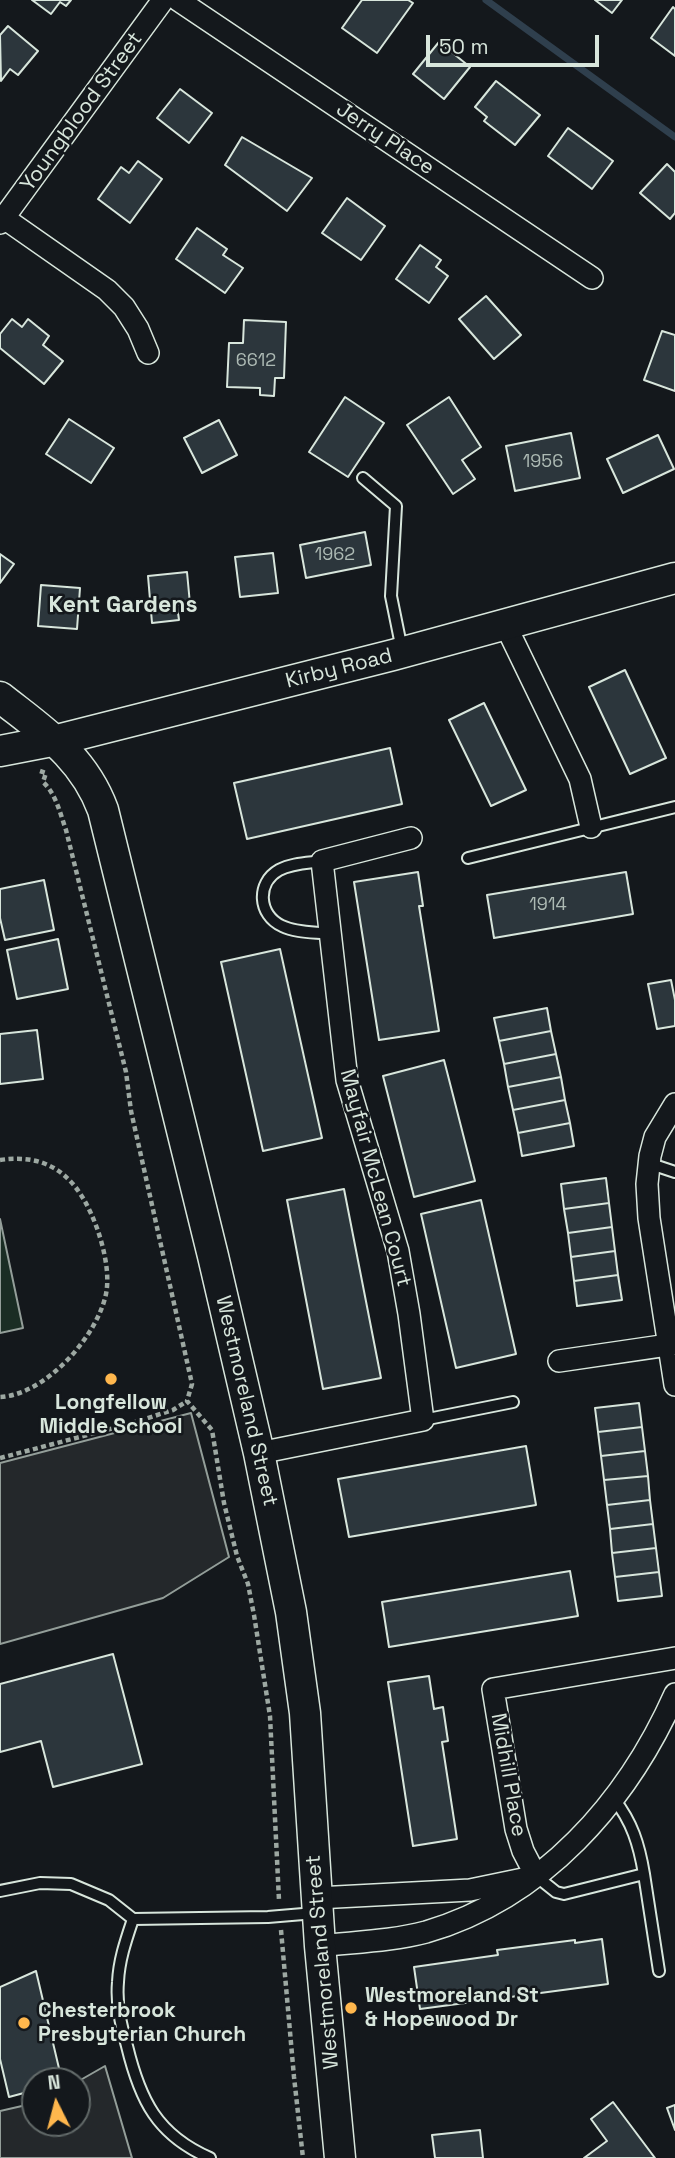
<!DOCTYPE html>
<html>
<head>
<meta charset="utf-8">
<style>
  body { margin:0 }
  #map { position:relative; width:675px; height:2158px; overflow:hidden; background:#14181c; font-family:"Space Grotesk",sans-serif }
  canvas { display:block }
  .north { position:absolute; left:21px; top:2067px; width:70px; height:70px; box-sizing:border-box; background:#14181c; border:2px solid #626a69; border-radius:50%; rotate:354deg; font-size:19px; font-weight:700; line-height:28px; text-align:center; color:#d8e6dc }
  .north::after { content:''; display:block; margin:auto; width:24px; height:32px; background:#ffb74d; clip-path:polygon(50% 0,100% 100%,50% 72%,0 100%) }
  .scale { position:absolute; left:426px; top:35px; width:173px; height:32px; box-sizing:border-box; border:4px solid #d8e6dc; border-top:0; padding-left:9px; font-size:21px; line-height:24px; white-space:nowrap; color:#d8e6dc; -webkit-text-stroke:5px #14181c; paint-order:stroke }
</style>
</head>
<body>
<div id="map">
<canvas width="675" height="2158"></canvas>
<div class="north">N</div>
<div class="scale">50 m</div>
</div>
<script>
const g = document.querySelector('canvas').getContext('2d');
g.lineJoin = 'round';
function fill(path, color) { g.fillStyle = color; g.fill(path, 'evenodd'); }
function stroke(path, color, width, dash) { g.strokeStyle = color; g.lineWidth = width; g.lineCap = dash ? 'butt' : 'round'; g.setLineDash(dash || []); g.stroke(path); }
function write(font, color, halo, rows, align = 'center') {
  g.font = font + ' "Space Grotesk",sans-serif'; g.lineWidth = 5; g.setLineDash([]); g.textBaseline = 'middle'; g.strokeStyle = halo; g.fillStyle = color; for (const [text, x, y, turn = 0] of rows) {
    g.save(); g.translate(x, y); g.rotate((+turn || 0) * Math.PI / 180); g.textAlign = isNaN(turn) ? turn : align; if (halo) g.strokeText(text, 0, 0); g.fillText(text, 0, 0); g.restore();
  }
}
const green = new Path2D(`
  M0 1219 23 1328 0 1333Z`);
const parking = new Path2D(`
  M191 1413 229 1557 163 1598 0 1644V1463Z
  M105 2066 132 2158H0V2111L35 2103V2123H77V2082Z`);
const stream = new Path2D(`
  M486 0 675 137`);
const building = new Path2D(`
  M32 0H71L66 6 60 2 51 14Z
  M362 0H408L413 3 377 53 342 28Z
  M595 0H622L612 13Z
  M673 7 675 9V56L651 38Z
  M8 26 38 51 18 75 10 69 1 81 0 35Z
  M439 42 470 67 444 99 413 74Z
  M496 81 540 115 515 145 484 121 487 117 475 107Z
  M180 89 212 113 189 143 157 118Z
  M568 128 613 161 592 189 548 156Z
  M242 137 312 178 287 211 225 165Z
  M138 161 162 179 130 223 98 199 121 167 129 173Z
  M667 164 675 172V213L670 219 640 193Z
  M347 198 385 226 361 260 322 233Z
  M197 228 227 249 223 255 243 268 225 293 176 259Z
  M420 245 441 260 436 267 448 276 429 303 396 279Z
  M486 296 521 335 494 359 459 319Z
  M12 319 22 327 28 319 49 336 43 345 63 361 44 384 0 348V334Z
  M244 320 286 322 284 378H275L274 396 260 395V388L227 387 229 343H243Z
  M662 331 675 335V391L644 380Z
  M345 397 384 423 348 477 309 452Z
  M449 397 481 447 462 460 475 479 453 494 407 425Z
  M69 419 114 448 91 483 46 454Z
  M219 420 237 455 202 473 184 438Z
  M571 433 580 478 515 491 506 446Z
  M658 435 674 469 623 493 607 459Z
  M365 532 371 565 306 578 300 545Z
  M273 553 278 593 240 597 235 557Z
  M0 554 14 564 0 583Z
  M187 572 190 604 177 605 179 620 152 623 148 576Z
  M41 585 80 588 77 629 38 626Z
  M625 670 666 758 630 774 589 687Z
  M484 703 526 790 491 806 449 720Z
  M390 748 402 804 247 839 234 783Z
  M418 872 423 906H419L439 1031 379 1040 354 882Z
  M626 872 633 914 494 938 487 895Z
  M44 880 54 930 5 940 0 918V889Z
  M58 939 68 989 17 999 7 950Z
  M280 949 322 1138 263 1151 221 962Z
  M671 980 675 1000V1026L657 1029 648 984Z
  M547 1008 551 1031 499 1041 494 1018Z
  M37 1030 43 1079 0 1084V1034Z
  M551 1031 556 1054 504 1064 499 1041Z
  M556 1054 561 1077 508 1087 504 1064Z
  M444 1060 475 1181 414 1197 383 1076Z
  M561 1077 565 1100 513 1110 508 1087Z
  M565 1100 570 1123 518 1133 513 1110Z
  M570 1123 574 1146 522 1156 518 1133Z
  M606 1178 609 1203 564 1209 561 1184Z
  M344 1189 381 1378 323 1389 287 1200Z
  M481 1200 516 1354 456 1368 421 1214Z
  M609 1203 612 1227 568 1233 564 1209Z
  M612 1227 615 1251 571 1257 568 1233Z
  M615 1251 618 1275 574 1281 571 1257Z
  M618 1275 622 1300 577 1306 574 1281Z
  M639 1403 642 1427 598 1432 595 1408Z
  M642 1427 645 1451 601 1456 598 1432Z
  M526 1446 536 1505 349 1537 338 1479Z
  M645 1451 648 1476 604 1480 601 1456Z
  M648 1476 650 1500 607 1505 604 1480Z
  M650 1500 653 1524 610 1529 607 1505Z
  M653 1524 656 1548 612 1553 610 1529Z
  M656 1548 659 1572 615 1577 612 1553Z
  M570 1571 578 1616 389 1647 382 1602Z
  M659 1572 662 1596 618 1601 615 1577Z
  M113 1654 142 1764 53 1787 41 1741 0 1752V1684Z
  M429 1676 434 1709 443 1707 448 1741 442 1742 457 1839 413 1846 388 1682Z
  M602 1939 608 1984 420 2009 414 1967 498 1955 497 1950 575 1940V1943Z
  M36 1971 62 2081H35V2090L9 2097 0 2059V1987Z
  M613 2102 655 2158H584L607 2141 591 2119Z
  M675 2105V2130L667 2108Z
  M480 2130 483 2158H435L432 2135Z`);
const path = new Path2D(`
  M40 771 46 773 43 782C56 794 60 813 66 830L126 1072 131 1111 192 1384 187 1401 212 1430 224 1503 237 1556 248 1584 254 1615 270 1716 279 1900
  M0 1160C55 1152 81 1183 98 1231 104 1249 110 1274 106 1294 97 1337 45 1395 0 1397
  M0 1458 129 1424 173 1410 187 1401
  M281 1930 294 2077 303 2158`);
const lane = new Path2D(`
  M363 478 396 506 391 596 402 650
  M468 858 675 807
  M322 861C308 863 292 863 279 870 256 883 258 915 282 926 296 933 315 932 330 934
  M648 1163 675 1172
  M423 1420 513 1402
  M644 1874 659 1971
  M536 1876 556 1892 564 1894 644 1874C639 1844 632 1822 614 1799
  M0 1891 40 1883 71 1884 109 1900 133 1919 268 1917 315 1913
  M133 1919C126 1940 119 1960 118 1982 116 2005 121 2025 127 2046 140 2100 157 2135 210 2158`);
const street = new Path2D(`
  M178 0 592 278
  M4 218 107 290 124 307 138 329 148 353
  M0 223 163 0
  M505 624 580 779 591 827
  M675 1104 655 1137 650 1156 647 1184 649 1218 675 1385
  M559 1361 675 1344
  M259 1453 423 1420 409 1314 398 1251 347 1080 322 861 411 838
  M536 1876 523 1851 516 1829 493 1689 675 1658
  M317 1898 470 1890 523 1879
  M320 1946C355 1942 392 1941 426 1932 543 1898 627 1802 675 1694`);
const secondary = new Path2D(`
  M0 697C43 731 83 756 103 810L213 1256 259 1453 291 1612 305 1713 320 1946 340 2158
  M0 751 57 740 393 655 675 578`);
const markers = [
  [111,1379,7,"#ffb74d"],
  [351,2008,7,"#ffb74d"],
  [24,2023,7,"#ffb74d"]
];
const numberNames = [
  ["6612",256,361],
  ["1956",543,462],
  ["1962",335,555],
  ["1914",548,905]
];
const streetNames = [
  ["Youngblood Street",82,112,-54],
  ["Jerry Place",385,139,34],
  ["Kirby Road",339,669,-14],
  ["Mayfair McLean Court",375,1178,75],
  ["Westmoreland Street",246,1401,77],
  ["Midhill Place",508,1775,80],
  ["Westmoreland Street",323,1962,-95]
];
const poiNames = [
  ["Longfellow",111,1403,"center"],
  ["Middle School",111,1427,"center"],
  ["Westmoreland St",365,1996],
  ["& Hopewood Dr",365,2020],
  ["Chesterbrook",38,2011],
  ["Presbyterian Church",38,2035]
];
const neighbourhoodNames = [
  ["Kent Gardens",123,606]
];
fill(green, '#1a2d24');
stroke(green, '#939e99', 2);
fill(parking, '#24282b');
stroke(parking, '#939e99', 2);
stroke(stream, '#2f3f4d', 7);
fill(building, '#2c363c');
stroke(building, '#d8e6dc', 2);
stroke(lane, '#d8e6dc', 14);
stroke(street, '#d8e6dc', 24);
stroke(secondary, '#d8e6dc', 33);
stroke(path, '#9da8a2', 4.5, [5, 3.5]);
stroke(lane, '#14181c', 10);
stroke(street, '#14181c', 21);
stroke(secondary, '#14181c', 30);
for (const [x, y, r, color] of markers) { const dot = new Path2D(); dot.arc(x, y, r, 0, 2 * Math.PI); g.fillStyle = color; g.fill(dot); stroke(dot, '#14181c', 2.5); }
write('18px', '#adbab4', null, numberNames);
write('21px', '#d8e6dc', '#14181c', streetNames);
write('bold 21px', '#d8e6dc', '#14181c', poiNames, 'left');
write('bold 23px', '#d8e6dc', '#14181c', neighbourhoodNames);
</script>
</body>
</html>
